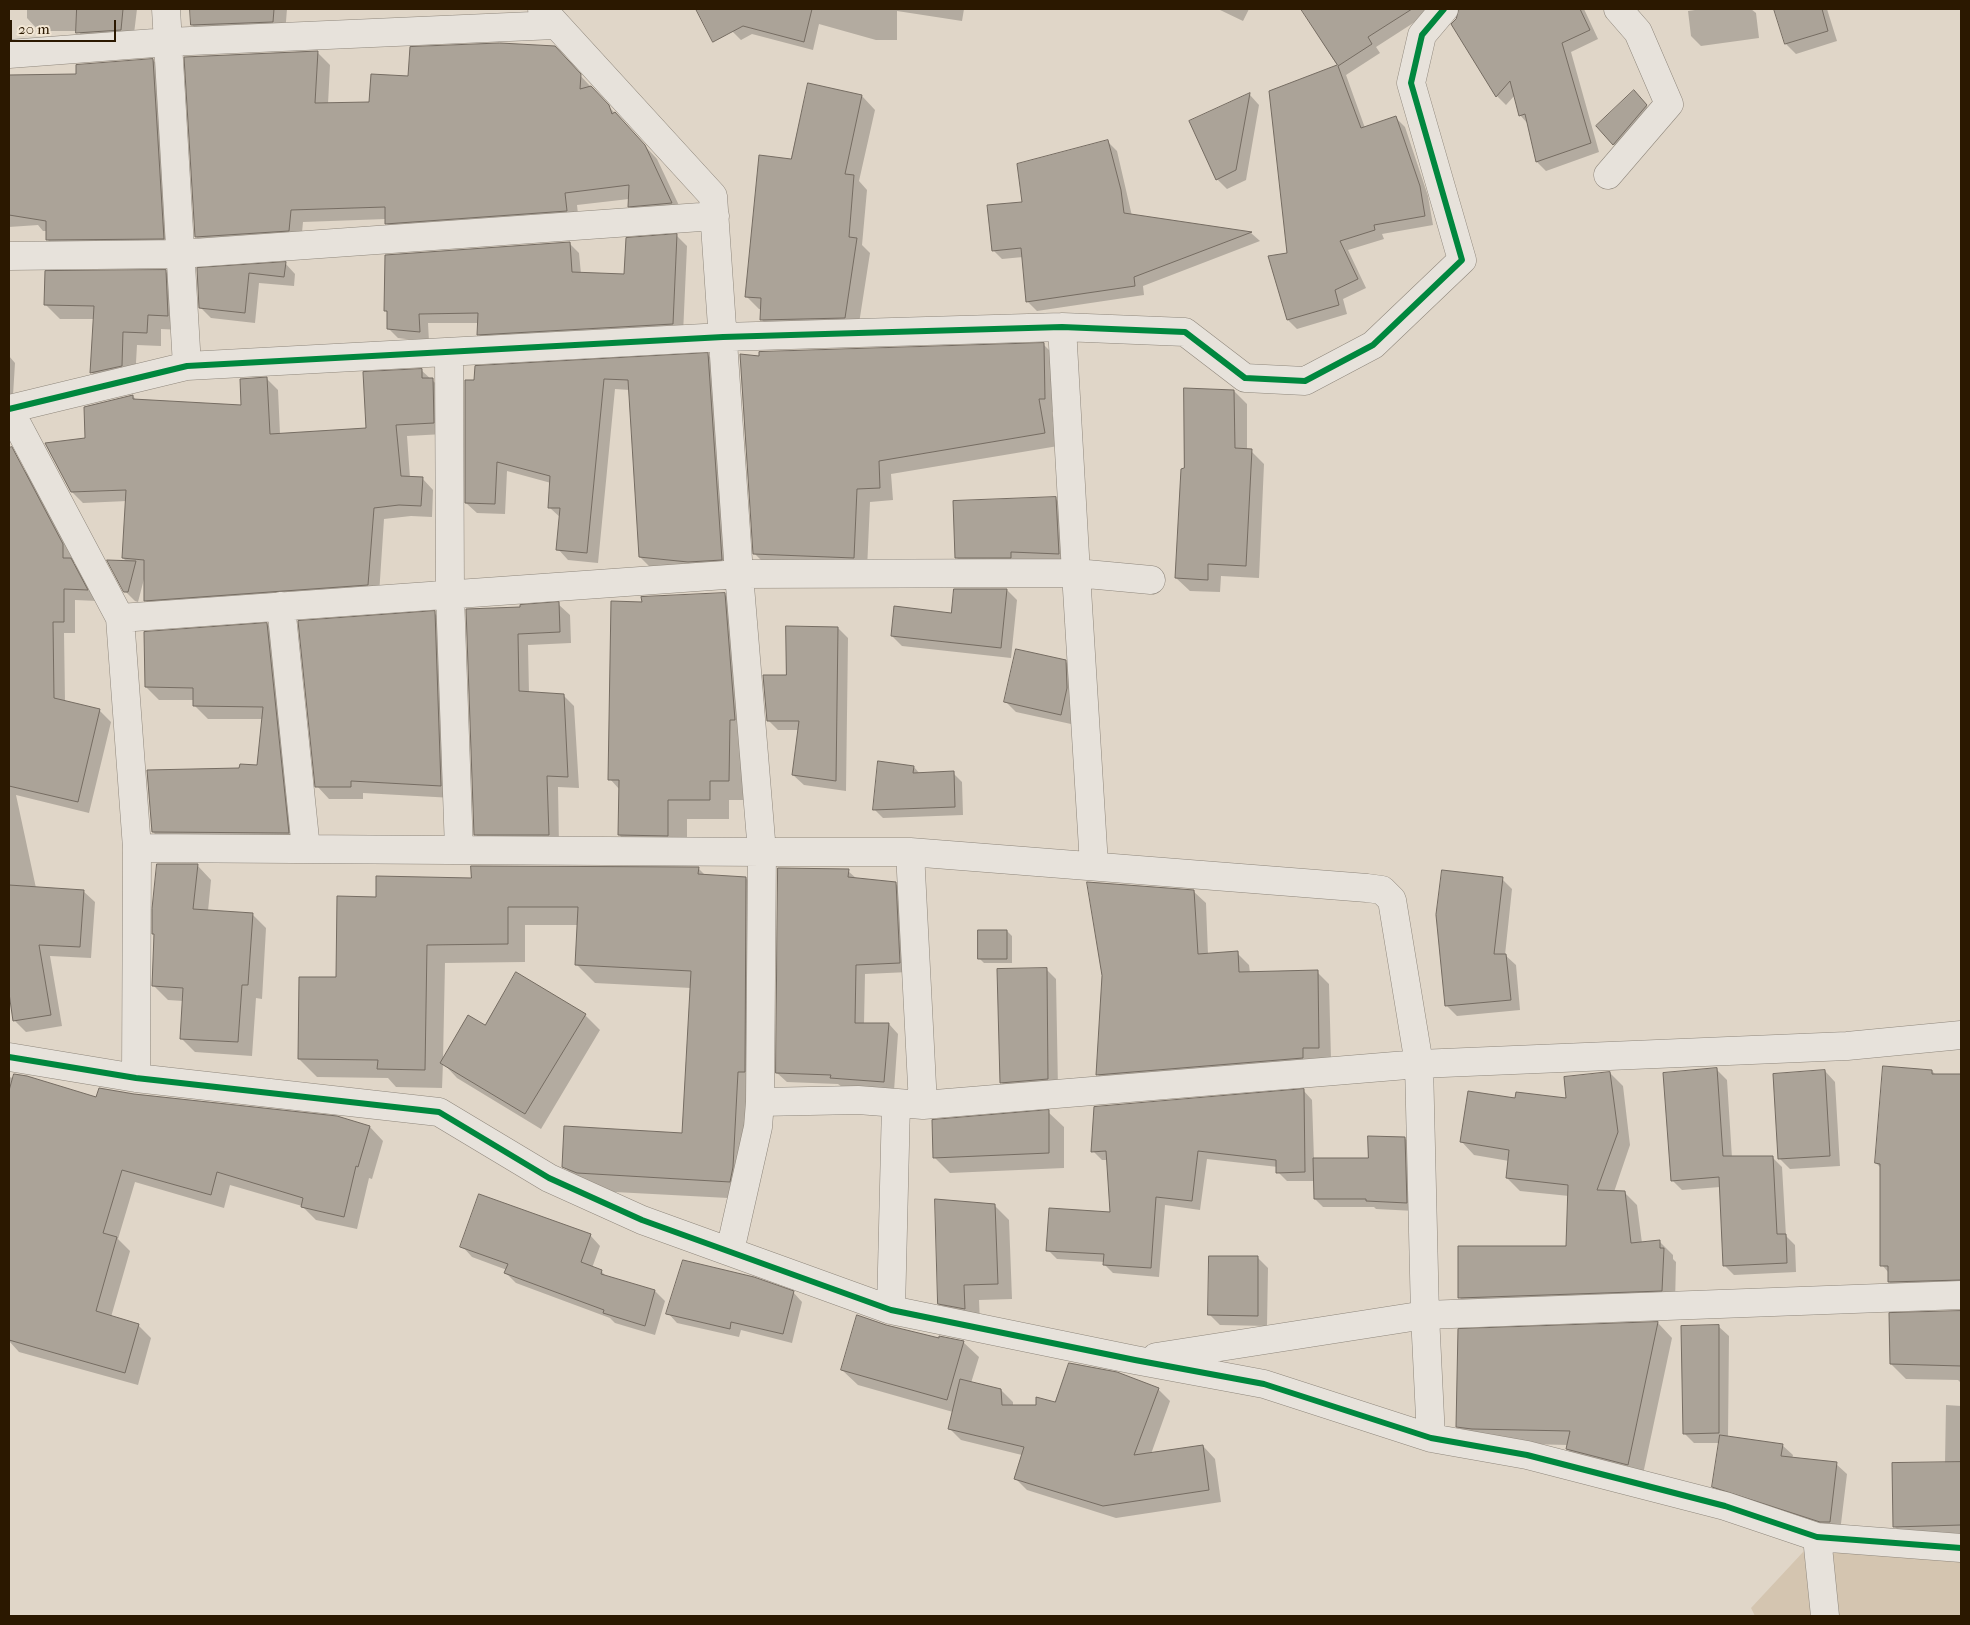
<!DOCTYPE html>
<html>
<head>
<meta charset="utf-8">
<style>
  body { margin:0 }
  #map { position:relative; width:1970px; height:1625px; overflow:hidden; background:#e0d6c8; font-family:"IM FELL French Canon",serif }
  canvas { display:block }
  .frame { position:absolute; inset:0; border:10px solid #2b1800; pointer-events:none }
  .scale { position:absolute; left:10px; top:20px; width:106px; height:22px; box-sizing:border-box; border:2px solid #2b1800; border-top:0; padding-left:6px; font-size:15px; line-height:18px; white-space:nowrap; color:#2b1800; -webkit-text-stroke:4px #f2e6d4; paint-order:stroke }
</style>
</head>
<body>
<div id="map">
<canvas width="1970" height="1625"></canvas>
<div class="frame"></div>
<div class="scale">20 m</div>
</div>
<script>
const g = document.querySelector('canvas').getContext('2d');
g.lineJoin = 'round';
function fill(path, color) { g.fillStyle = color; g.fill(path, 'evenodd'); }
function stroke(path, color, width, dash) { g.strokeStyle = color; g.lineWidth = width; g.lineCap = dash ? 'butt' : 'round'; g.setLineDash(dash || []); g.stroke(path); }
const green = new Path2D(`
  M1817 1537 1961 1548V1616H1755L1751 1608Z`);
const shadow = new Path2D(`
  M27 9H137L133 42 90 45 78 31H39L27 18Z
  M191 9H287L285 34 205 37 192 25Z
  M720 9H964L962 21 897 11V40H876L819 24 813 50 752 34 741 40 732 31Z
  M1218 9H1249L1243 21Z
  M1302 9H1435L1376 47 1380 53 1346 75 1365 128 1396 118 1405 127 1428 196 1433 225 1382 234 1384 239 1348 250 1366 288 1343 299 1347 314 1297 329 1288 320V254L1271 92 1339 66Z
  M1460 9H1584L1598 39 1571 52 1599 152 1546 171 1537 162 1528 124 1520 115 1515 95 1506 105 1497 96Z
  M1702 9H1751L1756 13 1759 38 1701 46 1691 36 1688 11Z
  M1791 9H1827L1837 41 1796 54 1786 44 1776 13Z
  M317 52 330 65 328 104 371 103 409 77 567 61 657 159 684 216 641 219 629 206V199L577 205 579 223 399 236 386 223V219L303 222 301 243 209 249 196 237Z
  M153 60 164 72 175 250 59 251 47 239V231H43L38 225 9 227V76L77 75Z
  M1250 95 1259 105 1246 180 1227 189 1217 179Z
  M862 96 875 110 859 181 867 190 862 245 870 253 858 330 775 333 762 320V310L759 309 746 296 792 160Z
  M1639 97 1651 111 1618 149 1597 126Z
  M1108 142 1117 151 1132 216 1251 233 1260 241 1143 286 1144 295 1037 311 1027 301 1023 257 1002 259 993 250Z
  M677 236 687 246 683 334 488 344 478 334V323H428L429 342 398 338 388 328V313L386 311 569 243 579 253 581 274 626 275Z
  M285 263 295 274 294 286 259 283 255 323 211 318 200 307 198 270Z
  M165 271 179 285 182 330 161 329V346L137 345 135 380 106 387 92 373 94 319H60L46 305Z
  M1043 344 1057 358V412H1052L1058 446 891 474 893 500 870 502 867 570 768 567 755 554 760 357Z
  M708 355 718 366 733 570 651 568 640 557 630 390 615 389 598 563 568 560 558 549 561 518 550 508 551 483 507 471 505 514 477 513 466 503V381Z
  M9 356 15 363 12 412 9 418Z
  M421 370 444 391V434L407 436 410 478H422L433 490 432 517 411 516 384 519 379 595 156 611 145 600 144 579 138 602 135 601 125 591 127 562 123 558 127 501 83 503 72 492 133 396 136 400 242 407 267 379 278 390 280 434 368 429Z
  M1234 391 1247 404V450L1251 451 1264 464 1259 578 1221 576 1220 592 1190 591 1176 578 1185 469Z
  M21 467 32 478 74 557V564L82 571 98 601 75 600V633H64L65 702 99 710 111 722 89 813 16 795 36 888 83 891 95 902 91 958 50 956 62 1026 26 1032 15 1021 9 986V468Z
  M1056 499 1066 509 1069 563 966 567 956 557Z
  M1007 590 1017 600 1011 658 902 646 892 636 952 614Z
  M724 594 744 613 748 800H729V819H687V855L639 854 619 835 620 790 610 779 643 603Z
  M558 604 570 615 571 643 528 645 529 693 563 695 574 706 579 788 558 787 559 846 487 845 475 834 522 608Z
  M434 613 447 625 453 798 363 793V799H329L317 786Z
  M267 624 280 637 301 846 166 845 153 832 241 769 258 766 263 719H208L195 706V700H159L146 687Z
  M838 628 848 638 846 791 804 785 793 775 799 730H778L768 720 787 676Z
  M1065 661 1075 671 1077 699 1071 724 1016 712 1005 701Z
  M914 767 920 774 953 773 962 782 963 815 883 818 874 809Z
  M197 865 211 880 208 911 252 914 266 928 262 999 256 998 252 1056 195 1052 181 1038 183 1001 168 1000 153 985 155 935Z
  M698 868 706 876 746 878 764 896 747 1199 596 1191 582 1184 563 1166 683 1134 691 988 595 983 577 965 578 925H525V962L445 963 443 1061 485 1027 585 1015 600 1030 541 1129 457 1078 443 1063 442 1088 396 1087 388 1078 317 1077 299 1059 377 898 472 879Z
  M848 871 857 879 895 883 905 893 909 972 865 974 864 1024H889L898 1034 894 1091 842 1087 838 1084 787 1082 777 1073Z
  M1502 879 1512 889 1505 955 1516 965 1520 1010 1457 1016 1447 1006 1438 915Z
  M1193 891 1206 903 1208 955 1237 953 1249 965 1250 973 1317 972 1329 984 1331 1059 1110 1087 1098 1075Z
  M1007 931 1012 936V963H984L979 958Z
  M1046 969 1056 979 1058 1089 1011 1093 1001 1082Z
  M1717 1070 1727 1080 1732 1158 1772 1157 1782 1167 1786 1236 1795 1245 1796 1272 1734 1275 1724 1265 1720 1187 1682 1190 1672 1180Z
  M1825 1071 1835 1082 1840 1166 1790 1169 1780 1159 1775 1075Z
  M1932 1071 1936 1075H1961V1294L1904 1296 1889 1282V1273L1882 1265 1881 1168 1876 1163Z
  M1610 1073 1623 1086 1630 1145 1614 1192H1624L1637 1205 1642 1243 1660 1242 1673 1255V1259L1676 1262 1675 1303 1473 1311 1460 1298 1567 1247 1569 1196 1520 1191 1507 1178 1509 1161 1474 1155 1461 1141 1516 1100 1567 1099Z
  M9 1077 97 1098 134 1095 337 1118 370 1127 383 1141 372 1179 369 1178 357 1229 316 1220 302 1206 230 1185 224 1208 135 1182 118 1239 130 1251 111 1317 138 1325 151 1338 138 1385 19 1352 9 1341 10 1324H9Z
  M1303 1090 1312 1100 1314 1160 1369 1159 1405 1138 1413 1147 1415 1211 1376 1209 1374 1207H1323L1315 1199V1181H1287L1278 1172V1167L1207 1159 1200 1210 1165 1205 1159 1277 1113 1273 1104 1264 1105 1262 1057 1259 1048 1250 1112 1214 1108 1160H1102L1093 1151Z
  M1048 1112 1064 1127V1168L950 1173 934 1157Z
  M994 1205 1009 1220 1012 1299 979 1300 980 1324 955 1319 939 1303Z
  M590 1235 600 1246 592 1268 601 1271 607 1277 655 1291 665 1301 655 1335 615 1323 610 1318 516 1283 506 1273 507 1270 472 1257 462 1246Z
  M1258 1258 1268 1268 1267 1326 1220 1325 1210 1315Z
  M793 1292 802 1302 792 1343 741 1330 739 1337 677 1323 668 1313Z
  M1961 1312V1383L1958 1380 1906 1379 1891 1364 1890 1315Z
  M1658 1323 1672 1338 1642 1479 1582 1463 1567 1449 1568 1445 1487 1443 1472 1441 1458 1426 1460 1331Z
  M885 1326 941 1340 963 1342 979 1357 971 1383 1001 1390 1013 1402V1406H1037L1158 1389 1170 1401 1151 1454 1203 1446 1215 1459 1221 1502 1116 1518 1027 1490 1015 1478 1022 1455 961 1440 949 1428 953 1412 858 1385 842 1370Z
  M1718 1326 1729 1336 1728 1437 1782 1445 1793 1455 1792 1459 1836 1464 1847 1474 1840 1532 1724 1496 1713 1486 1720 1443H1694L1684 1433Z
  M1946 1405 1961 1406V1544L1909 1541 1894 1526 1945 1463Z`);
const building = new Path2D(`
  M77 9H123L121 30 76 33Z
  M190 9H274L273 22 191 25Z
  M696 9H812L804 42 743 26 713 42Z
  M1301 9H1412L1368 37 1372 44 1338 66 1361 128 1396 116 1420 186 1425 216 1374 225 1375 230 1340 241 1358 279 1335 290 1339 305 1287 320 1268 256 1287 253 1269 91 1337 65Z
  M1459 9H1580L1590 30 1562 43 1591 143 1536 162 1525 114 1519 116 1510 81 1496 97 1451 24 1456 19Z
  M1774 9H1822L1828 31 1785 44Z
  M500 43 555 46 581 74 580 89 591 86 609 105 612 114 615 112 645 145 672 203 628 207 629 185 565 193 567 211 385 224V207L291 210 289 231 195 237 184 57 318 51 315 103 369 102 371 74 408 76 410 47Z
  M153 59 164 239 46 240V221L9 215V75L76 74V65Z
  M808 83 862 95 845 174 854 175 849 237 857 238 845 318 760 320 761 298 745 297 759 155 791 159Z
  M1634 90 1647 105 1613 145 1596 126Z
  M1250 93 1236 170 1216 180 1189 121Z
  M1108 140 1121 190 1124 213 1252 232 1134 277 1135 286 1026 302 1021 248 992 251 987 205 1022 202 1017 164Z
  M677 234 673 324 477 335 478 313 419 314 420 332 387 329V311H384L385 255 570 242 572 272 624 274 626 238Z
  M286 262 284 277 249 273 245 313 199 308 197 268Z
  M166 270 168 316 148 315 147 333 123 332 122 366 90 373 94 306 44 305 45 271Z
  M1044 343 1045 399H1039L1045 433 879 461 880 488 857 489 854 558 753 554 740 354 759 356V352Z
  M708 353 722 560 688 562 639 557 628 380 604 379 587 553 556 550 560 508H548L550 476 497 462 495 504 465 503V380H474L475 366Z
  M422 369V378H433L434 423 396 425 401 476 423 477 421 506 399 505 374 508 368 585 144 601V560L122 558 126 490 71 492 45 443 85 438 84 407 133 395V399L241 405 240 379 267 377 270 434 366 428 363 372Z
  M1184 388 1234 390 1235 448 1252 449 1246 566 1208 564V580L1175 578 1181 469 1184 468Z
  M12 447 63 544V558H71L88 590 64 589V622H53L54 698 100 709 78 802 9 786V448Z
  M1056 497 1059 554 1011 552V558H955L953 501Z
  M107 560 136 561 128 592H124Z
  M954 589H1007L1001 648 891 636 894 606 951 613Z
  M725 593 735 720H730L729 781H710V800H668V836L618 835 619 780H608L611 601 642 602 641 597Z
  M559 602 560 632 518 634 519 691 564 694 568 777 547 776 549 835H474L466 609 520 607V605Z
  M435 611 441 786 351 781V787H315L298 621Z
  M267 623 289 833 152 832 147 770 239 768 240 764 257 765 263 707 193 706V688L145 687 144 632Z
  M786 626 838 627 836 781 792 775 799 721H767L763 675H786Z
  M1016 649 1066 660 1067 688 1061 715 1004 702Z
  M878 761 914 766 913 773 954 771 955 807 873 810Z
  M157 864H198L193 909 253 913 248 985H242L238 1042 180 1039 183 988 152 986 154 934H152V909Z
  M471 866 699 867 698 874 746 877 745 1072H738L733 1167 730 1182 577 1173 562 1167 564 1126 682 1133 691 971 575 965 578 907H508V944L427 945 425 1070 377 1069 378 1060 298 1059 299 977H336L337 896 376 897V876L471 878Z
  M778 868 849 869 848 877 896 882 900 963 856 965 855 1023H889L884 1082 830 1078 831 1075 776 1073Z
  M1442 870 1503 877 1494 954H1506L1511 1000 1445 1006 1436 915Z
  M1087 882 1194 890 1198 954 1238 951 1239 972 1318 970 1319 1048H1303V1058L1096 1075 1102 976Z
  M9 885 84 890 80 947 39 945 51 1015 13 1021 9 993Z
  M978 930H1007V959H978Z
  M1047 968 1048 1079 1000 1083 997 969Z
  M516 972 586 1014 525 1114 440 1063 468 1015 485 1025Z
  M1883 1066 1932 1070V1074H1961V1280L1888 1282V1266H1880V1164L1875 1163Z
  M1717 1068 1723 1156H1773L1777 1234H1786L1787 1263 1723 1266 1719 1177 1671 1181 1663 1073Z
  M1825 1070 1830 1156 1778 1159 1773 1074Z
  M1610 1072 1618 1132 1597 1190 1625 1191 1631 1243 1660 1240V1248H1664L1662 1291 1458 1298V1246H1566L1568 1185 1506 1178 1509 1150 1460 1142 1468 1091 1515 1098 1516 1092 1566 1098 1564 1077Z
  M14 1074 27 1076 96 1097 99 1088 134 1094 337 1116 370 1126 358 1167 356 1166 344 1217 301 1207 303 1198 217 1172 211 1195 122 1170 103 1233 117 1237 96 1311 139 1324 125 1373 9 1340V1091Z
  M1304 1089 1305 1172 1276 1173V1160L1198 1151 1192 1201 1156 1197 1151 1268 1103 1265 1104 1254 1046 1251 1049 1208 1110 1212 1106 1151 1091 1152 1094 1107Z
  M1049 1110V1153L933 1158 932 1120Z
  M1368 1136 1405 1137 1407 1203 1366 1201V1199H1314L1313 1158H1368Z
  M479 1194 591 1234 581 1262 602 1270 601 1274 655 1290 645 1326 603 1313 604 1310 504 1273 508 1264 460 1247Z
  M935 1199 995 1204 998 1284 964 1285 965 1309 938 1304Z
  M1209 1256H1258V1316L1208 1315Z
  M683 1260 754 1277 794 1291 783 1334 731 1322 730 1329 666 1314Z
  M1961 1311V1366L1890 1364 1889 1313Z
  M857 1315 886 1325 939 1338V1336L964 1341 947 1400 841 1370Z
  M1658 1322 1628 1465 1566 1449 1570 1431 1472 1429 1456 1427 1458 1329Z
  M1719 1325V1433L1683 1434 1681 1326Z
  M1069 1363 1117 1372 1159 1388 1134 1455 1203 1445 1209 1490 1103 1506 1014 1479 1024 1447 948 1429 960 1379 1001 1389 1002 1405H1036V1397L1055 1402Z
  M1720 1435 1783 1444 1781 1456 1837 1462 1830 1522H1820L1712 1487Z
  M1961 1462V1525L1893 1527 1892 1463Z`);
const minor = new Path2D(`
  M166 9 187 366
  M542 9 713 196 739 574 762 852 760 1102 758 1127 730 1251
  M9 54 168 42 555 25
  M1608 175 1669 104 1638 32 1618 9
  M9 256 180 254 715 216
  M449 352 450 595 459 850
  M9 409 187 366 723 337 1062 327 1185 332 1245 378 1305 381 1373 345 1462 260 1411 83 1422 35 1444 9
  M9 409 120 618 137 848 136 1078
  M281 606 306 849
  M120 618 739 574 1076 573 1062 327
  M137 848 762 852H910L923 1105
  M910 852 1367 888 1382 890 1392 900 1419 1064 1425 1315 1431 1438
  M1094 865 1076 573 1151 580
  M9 1057 136 1078 439 1112 549 1178 642 1220 891 1310 1135 1360 1264 1384 1431 1438 1527 1455 1725 1506 1817 1537 1961 1548
  M760 1102 858 1100 923 1105 1419 1064 1847 1046 1961 1035
  M891 1310 896 1104
  M1156 1357 1425 1315 1961 1295
  M1817 1537 1825 1616`);
const cycleway = new Path2D(`
  M9 409 187 366 723 337 1062 327 1185 332 1245 378 1305 381 1373 345 1462 260 1411 83 1422 35 1444 9
  M9 1057 136 1078 439 1112 549 1178 642 1220 891 1310 1135 1360 1264 1384 1431 1438 1527 1455 1725 1506 1817 1537 1961 1548`);
fill(green, '#d4c5b0');
fill(shadow, '#0003');
fill(building, '#aba398');
stroke(building, '#756c62', 1);
stroke(minor, '#8f877c', 29);
stroke(minor, '#e7e2db', 28);
stroke(cycleway, '#00873e', 6);
</script>
</body>
</html>
